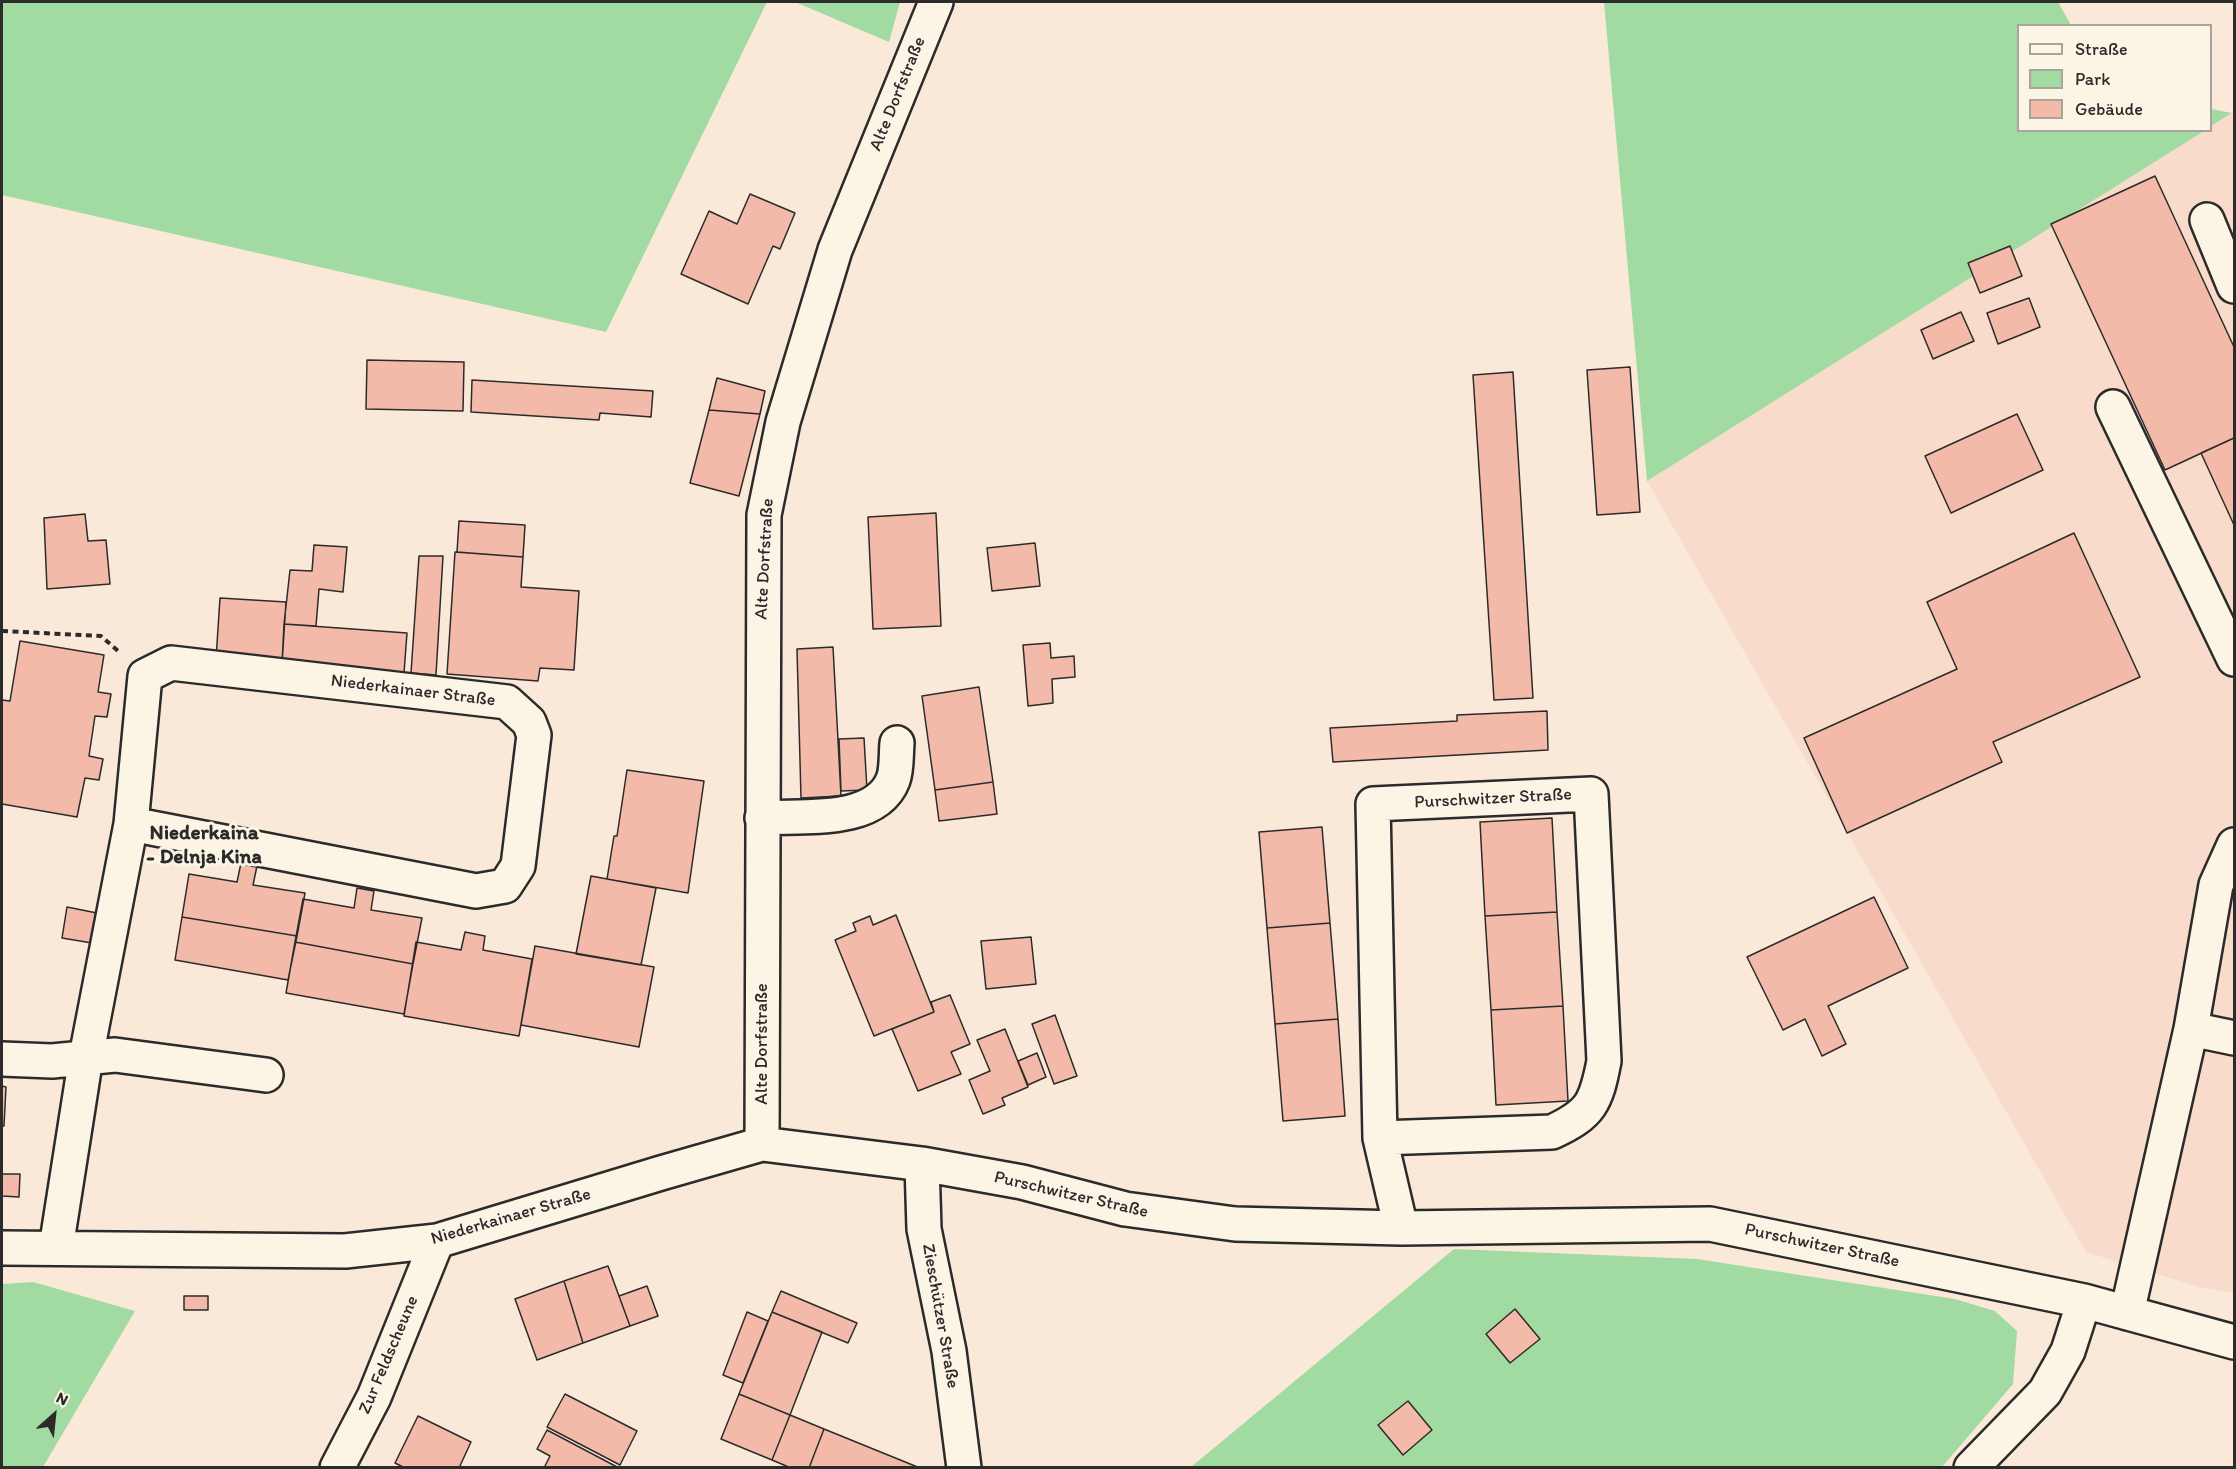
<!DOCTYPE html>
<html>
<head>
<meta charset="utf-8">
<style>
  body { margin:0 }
  #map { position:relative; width:2236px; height:1469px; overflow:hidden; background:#fae9d9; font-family:Itim,sans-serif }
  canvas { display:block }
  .frame { position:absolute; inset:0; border:3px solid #2b2b2b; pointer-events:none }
  .legend { position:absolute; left:2017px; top:24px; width:195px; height:108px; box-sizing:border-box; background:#fcf5e5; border:2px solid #a8a49b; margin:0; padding:8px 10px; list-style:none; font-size:18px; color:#2b2b2b }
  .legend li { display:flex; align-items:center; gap:12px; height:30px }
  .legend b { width:30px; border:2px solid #a8a49b }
  .north { position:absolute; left:24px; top:1385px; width:60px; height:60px; -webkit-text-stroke:4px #fcf5e5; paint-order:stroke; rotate:27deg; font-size:16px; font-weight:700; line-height:24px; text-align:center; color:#2b2b2b }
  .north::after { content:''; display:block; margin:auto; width:21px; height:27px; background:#2b2b2b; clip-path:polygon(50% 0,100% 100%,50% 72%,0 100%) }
</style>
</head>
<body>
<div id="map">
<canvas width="2236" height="1469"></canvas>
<div class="frame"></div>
<ul class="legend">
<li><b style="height:8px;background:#fcf5e5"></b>Straße</li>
<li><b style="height:16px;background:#a2dba1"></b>Park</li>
<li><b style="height:16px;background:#f3baaa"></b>Gebäude</li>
</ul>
<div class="north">N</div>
</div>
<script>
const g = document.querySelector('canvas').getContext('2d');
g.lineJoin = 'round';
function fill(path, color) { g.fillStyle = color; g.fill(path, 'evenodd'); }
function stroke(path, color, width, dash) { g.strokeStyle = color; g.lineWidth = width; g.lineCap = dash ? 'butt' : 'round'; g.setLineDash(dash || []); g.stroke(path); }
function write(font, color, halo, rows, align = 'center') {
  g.font = font + ' Itim,sans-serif'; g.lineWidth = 6; g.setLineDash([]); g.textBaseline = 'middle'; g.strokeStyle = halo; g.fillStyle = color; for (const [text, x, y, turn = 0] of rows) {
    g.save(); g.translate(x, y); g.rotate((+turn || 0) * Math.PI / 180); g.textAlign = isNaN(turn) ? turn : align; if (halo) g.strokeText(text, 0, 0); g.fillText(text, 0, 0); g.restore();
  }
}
const built = new Path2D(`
  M2234 112V1293L2199 1287 2086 1252 1647 481 2204 131 2210 130 2211 126Z`);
const green = new Path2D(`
  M2 2H767L606 332 2 195Z
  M795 2H900L889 42Z
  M1604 2H2058L2071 25 2018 26V130L2204 131 1647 481Z
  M2211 109 2232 113 2211 126Z
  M1454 1249 1697 1259 1955 1299 1995 1311 2017 1331 2013 1384 1942 1467H1191Z
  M33 1282 135 1311 43 1467H2V1284Z`);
const building = new Path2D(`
  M2155 176 2234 347V438L2165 470 2051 224Z
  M750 194 795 213 780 249 773 246 748 304 681 274 709 211 737 224Z
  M2010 246 2022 276 1980 293 1968 263Z
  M2029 298 2040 327 1998 344 1987 313Z
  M1961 312 1974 341 1933 359 1921 330Z
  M367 360 464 362 463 411 366 409Z
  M1630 367 1640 512 1597 515 1587 370Z
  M1513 372 1533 698 1494 700 1473 375Z
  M717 378 765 391 760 414 709 410Z
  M472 380 653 391 651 417 600 413 599 420 471 412Z
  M709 410 760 414 739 496 690 483Z
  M2017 414 2043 470 1951 513 1925 456Z
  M2234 438V525L2201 453Z
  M936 513 941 626 873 629 868 517Z
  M85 514 88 541 106 540 110 584 47 589 44 518Z
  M459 521 525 525 523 557 457 552Z
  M2074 533 2140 677 1993 742 2002 762 1847 833 1804 738 1957 669 1927 602Z
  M1035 543 1040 586 992 591 987 548Z
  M314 545 347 547 343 592 319 589 316 626 284 624 290 570 312 571Z
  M455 552 523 557 521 587 579 591 574 670 540 668 538 681 447 674Z
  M419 556H443L436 675 411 673Z
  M220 598 286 602 282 664 216 659Z
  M284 624 407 633 404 673 282 664Z
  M20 641 104 655 98 692 111 694 107 717 95 716 89 756 103 759 99 780 85 778 77 817 2 804V700L10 701Z
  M1050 643 1051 658 1074 656 1075 677 1052 679 1053 703 1028 706 1023 645Z
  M833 647 841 796 801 798 797 649Z
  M979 687 993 782 935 790 922 696Z
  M1547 711 1548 750 1333 762 1330 728 1457 721V715Z
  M864 738 867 790 841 791 839 739Z
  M627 770 704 781 688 893 607 879 614 836H617Z
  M993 782 997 814 939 821 935 790Z
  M1552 818 1557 912 1485 916 1480 822Z
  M1322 827 1330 923 1267 928 1259 832Z
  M241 863 257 866 253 885 305 893 297 936 182 917 189 874 237 882Z
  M591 876 656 888 641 965 576 954Z
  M357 888 374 891 371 910 422 918 413 964 295 942 303 899 354 908Z
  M1874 897 1908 968 1828 1006 1846 1044 1822 1056 1805 1019 1783 1030 1747 957Z
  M67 907 97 913 92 943 62 938Z
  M1557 912 1563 1006 1491 1010 1485 916Z
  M896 915 934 1012 874 1036 835 940 856 931 853 923 870 916 873 925Z
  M182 917 297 936 288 980 175 960Z
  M1330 923 1338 1019 1275 1024 1267 928Z
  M465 932 485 936 483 950 532 959 519 1036 404 1016 416 942 461 950Z
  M1031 937 1036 984 986 989 981 941Z
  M295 942 413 964 404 1014 286 993Z
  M535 946 654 967 639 1047 521 1025Z
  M950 995 970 1044 951 1052 961 1074 918 1091 892 1029 934 1012 931 1002Z
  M1563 1006 1568 1101 1496 1105 1491 1010Z
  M1055 1015 1077 1076 1054 1084 1032 1024Z
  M1338 1019 1345 1116 1283 1121 1275 1024Z
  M1005 1029 1028 1087 1002 1098 1005 1105 983 1114 969 1080 990 1071 977 1040Z
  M1037 1053 1046 1077 1028 1085 1018 1061Z
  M2 1086 6 1087 4 1126H2Z
  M2 1174H20L19 1197 2 1196Z
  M608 1266 630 1326 583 1343 564 1281Z
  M564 1281 583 1343 537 1360 515 1299Z
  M647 1286 658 1316 630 1326 619 1296Z
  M781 1291 857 1323 848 1343 772 1312Z
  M184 1296H208V1310H184Z
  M1515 1309 1540 1339 1510 1363 1486 1334Z
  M747 1312 768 1321 743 1383 723 1375Z
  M772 1312 822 1332 790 1415 739 1394Z
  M565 1394 637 1431 620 1465 547 1427Z
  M739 1394 790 1415 772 1460 721 1439Z
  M1408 1401 1432 1430 1403 1455 1378 1425Z
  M790 1415 824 1429 809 1468H791L772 1460Z
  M418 1416 471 1442 459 1468H405L395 1463Z
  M824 1429 920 1468H809Z
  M547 1430 619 1468H544L550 1456 537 1449Z`);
const path = new Path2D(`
  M2 631 101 636 118 651`);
const minor = new Path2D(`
  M2207 220 2234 286
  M2113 407 2234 659
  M762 818C802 815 875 825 893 780 897 770 896 754 897 743
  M2191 1029 2234 1038
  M2 1059 52 1061 115 1055 266 1075
  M1380 1138 1552 1132C1591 1114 1596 1103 1604 1061L1591 794 1373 804 1380 1138 1401 1228
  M762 1144 764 515 783 422 835 250 936 2
  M922 1164 924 1229 949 1351 964 1468
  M2 1248 345 1251 437 1241 661 1173 762 1144 922 1164 1022 1182 1125 1209 1235 1224 1401 1228 1710 1224 2084 1301 2234 1342
  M56 1248 86 1057 131 824 145 676 171 663 507 702 529 722 534 735 518 866 505 886 476 891 131 824
  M2127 1313 2191 1029 2216 885 2234 845
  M337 1468 374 1397 437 1241
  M1971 1468 2045 1392 2068 1351 2084 1301`);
const streetNames = [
  ["Alte Dorfstraße",898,94,-68],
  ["Alte Dorfstraße",765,559,-87],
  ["Niederkainaer Straße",413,691,7],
  ["Purschwitzer Straße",1493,799,-3],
  ["Alte Dorfstraße",762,1044,-90],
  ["Purschwitzer Straße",1071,1195,13],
  ["Niederkainaer Straße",511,1217,-16],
  ["Purschwitzer Straße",1822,1246,12],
  ["Zieschützer Straße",940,1316,80],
  ["Zur Feldscheune",389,1355,-67]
];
const quarterNames = [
  ["Niederkaina",204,834],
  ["- Delnja Kina",204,858]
];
fill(built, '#f8dbcb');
fill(green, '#a2dba1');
fill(building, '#f3baaa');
stroke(building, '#2b2b2b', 1.5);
stroke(minor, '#2b2b2b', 38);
stroke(path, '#2b2b2b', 4, [6, 4.5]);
stroke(minor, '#fcf5e5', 33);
write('18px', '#2b2b2b', '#fcf5e5', streetNames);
write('bold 21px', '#2b2b2b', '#fcf5e5', quarterNames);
</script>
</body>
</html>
